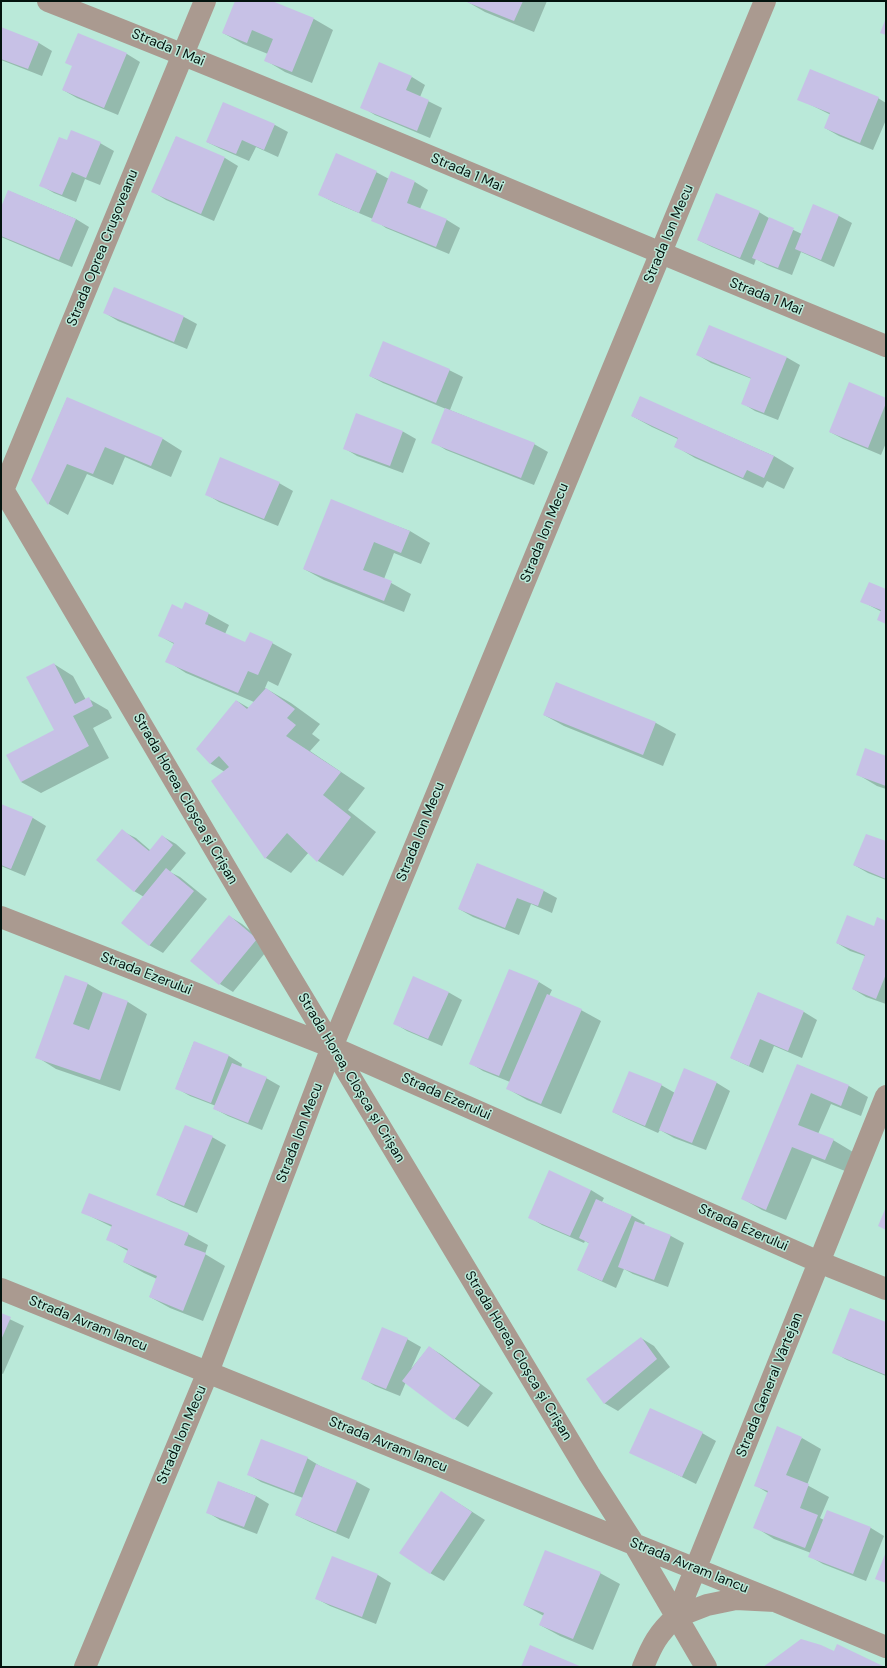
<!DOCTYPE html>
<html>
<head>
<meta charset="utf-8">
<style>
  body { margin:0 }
  #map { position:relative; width:887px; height:1668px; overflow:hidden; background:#bae9d9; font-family:"DM Sans",sans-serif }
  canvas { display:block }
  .frame { position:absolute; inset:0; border:2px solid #03130e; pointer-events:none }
</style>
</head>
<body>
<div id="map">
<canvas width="887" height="1668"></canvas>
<div class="frame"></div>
</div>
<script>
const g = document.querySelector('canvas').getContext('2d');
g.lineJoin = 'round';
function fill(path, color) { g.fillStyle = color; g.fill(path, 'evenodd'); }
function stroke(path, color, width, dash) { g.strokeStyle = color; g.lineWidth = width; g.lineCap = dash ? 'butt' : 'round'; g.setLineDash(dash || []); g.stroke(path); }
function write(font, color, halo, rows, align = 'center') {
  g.font = font + ' "DM Sans",sans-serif'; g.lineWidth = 3; g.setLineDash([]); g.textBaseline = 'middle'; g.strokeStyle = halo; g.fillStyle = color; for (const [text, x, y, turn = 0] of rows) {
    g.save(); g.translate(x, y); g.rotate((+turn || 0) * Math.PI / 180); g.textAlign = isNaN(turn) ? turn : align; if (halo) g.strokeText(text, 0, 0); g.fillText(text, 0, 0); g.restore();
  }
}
const shadow = new Path2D(`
  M236 1H269L314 19 333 30 312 83 285 72 265 60 268 54 243 44 223 33Z
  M466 1H547L534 32 485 12Z
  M1 28 39 43 52 51 42 76 1 60Z
  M78 34 127 54 140 62 118 115 77 98 63 90 73 67Z
  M412 77 425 85 420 97 442 108 430 138 375 115 362 107Z
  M878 98 886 103V120L873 150 839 136 825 128 831 115 799 99Z
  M275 125 288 132 278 157 256 147 249 161 221 149 207 142Z
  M176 137 225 158 238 166 214 221 166 200 153 192Z
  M68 141 100 143 114 151 100 185 85 179 76 202 54 193 40 185Z
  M376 172 389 179 415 182 428 190 420 209 447 220 460 228 449 254 386 228 373 219 333 202 320 195Z
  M9 191 76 219 89 227 72 267 1 237V210Z
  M814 205 839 216 852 223 834 267 801 252 792 275 767 265 756 259 754 265 712 247 698 240 759 212 772 220 802 234Z
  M114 289 184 317 197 324 187 349 118 321 105 313Z
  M698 355 786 357 800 365 778 420 755 411 742 403 752 379 711 363Z
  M449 370 463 377 450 410 534 444 548 452 534 485 446 450 433 442 446 409 383 383 370 376Z
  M640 397 774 456 794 468 784 489 767 481 763 488 695 458 675 446 678 439 652 427 632 416Z
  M67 398 163 439 182 451 171 477 125 457 113 485 87 474 68 515 49 504 32 480Z
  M886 399V443L881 455 843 439 830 432Z
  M402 431 416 439 403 473 357 456 344 448Z
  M279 483 293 491 278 526 219 502 206 494Z
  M331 501 410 531 430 543 421 564 394 553 384 579 411 594 404 612 324 580 304 569Z
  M886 590V624L882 612 861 601Z
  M185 604 209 614 229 625 225 634 246 643H272L292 654 278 686 268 681 265 688 291 703 320 724 312 734 320 740 310 751 365 788 348 810 376 832 343 876 318 861 309 852 291 873 266 858 225 772 211 764 197 749 237 701 249 708 254 702 186 673 167 661 174 644 160 636 183 610Z
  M54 664 73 676 86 700 89 699 108 710 112 718 93 728 109 758 41 793 21 782 55 730Z
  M557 683 656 723 676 734 663 766 564 726 544 715Z
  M886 755V789L877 786 857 774Z
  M1 805 33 818 46 826 25 876 1 866Z
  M122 831 136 838 151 851 162 836 176 844 186 853 170 872 180 877 207 899 163 953 149 945 144 897 134 891Z
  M886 842V880L868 873 854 865Z
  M477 864 544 891 557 898 552 913 531 904 519 935 473 917 459 909Z
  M229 916 242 924 270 947 233 992 220 984Z
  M886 922V1004L866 997 853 989 865 956 850 951 837 943Z
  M66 976 88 984 105 994 128 1002 147 1014 120 1091 56 1069 37 1057Z
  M539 982 552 990 549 996 581 1010 601 1021 561 1114 527 1100 508 1089 510 1082 483 1071 470 1063Z
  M448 992 462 1000 442 1046 407 1031 394 1023Z
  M758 993 804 1012 817 1020 802 1058 774 1046 763 1073 731 1058Z
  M194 1042 229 1056 242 1064 241 1068 266 1078 280 1086 262 1130 228 1116 215 1109 216 1106 190 1096 176 1088Z
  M798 1065 849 1086 868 1097 861 1116 831 1104 818 1134 833 1140 853 1152 845 1171 812 1158 786 1220 762 1210 743 1199Z
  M685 1070 717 1083 730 1091 706 1150 674 1138 660 1130 658 1133 627 1119 613 1112 661 1085 675 1093Z
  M212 1137 226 1145 197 1213 171 1202 157 1194Z
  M591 1190 604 1198 602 1202 631 1215 645 1223 644 1225 671 1236 684 1243 668 1287 633 1274 624 1269 616 1288 592 1277 578 1270 590 1244 585 1241 584 1243 542 1225 529 1217Z
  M82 1212 188 1234 208 1245 205 1254 225 1266 203 1321 170 1308 150 1297 157 1279 144 1273 124 1262 128 1251 107 1239 112 1227Z
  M1 1315 24 1326 3 1374 1 1373Z
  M886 1323V1376L847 1360 833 1352Z
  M641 1338 654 1346 670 1367 618 1411 604 1403Z
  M407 1339 421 1347 411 1369 429 1347 442 1355 493 1393 468 1427 455 1419 406 1382 400 1396 375 1386 362 1378Z
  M702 1433 716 1441 696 1484 631 1452Z
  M802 1438 821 1449 807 1485 829 1497 820 1518 824 1520 827 1511 871 1528 884 1536 866 1581 823 1564 809 1556 811 1553 774 1539 755 1527 768 1493 755 1485Z
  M307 1458 320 1466 357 1482 370 1489 349 1539 310 1522 296 1515 303 1498 261 1482 248 1474Z
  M219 1482 256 1496 269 1504 257 1534 220 1520 207 1512Z
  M441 1492 485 1520 444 1581 430 1573Z
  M332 1558 378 1575 391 1583 376 1624 330 1606 317 1599Z
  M600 1573 620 1584 593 1650 560 1636 540 1625 544 1616 524 1605Z`);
const building = new Path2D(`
  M235 1H272L314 18 292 72 264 61 273 39 252 30 247 43 222 33Z
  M464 1H523L514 21Z
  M886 18V35L880 33Z
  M1 27 39 42 28 69 1 59Z
  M78 33 127 53 104 108 62 90 72 66 65 63Z
  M379 62 412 76 406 90 429 100 417 131 360 108Z
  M810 69 879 97 860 143 824 128 830 113 797 100Z
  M223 102 275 124 264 150 242 140 236 154 206 142Z
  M71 130 101 142 86 178 72 172 62 195 39 186 59 137 67 140Z
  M176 136 225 157 201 214 151 192Z
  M336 153 377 171 359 213 318 195Z
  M391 171 415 181 407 203 447 219 436 247 371 221Z
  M8 190 76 219 59 260 1 236V207Z
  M716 193 760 211 740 258 697 240Z
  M813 204 839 215 821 260 795 249Z
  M769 217 794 228 778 268 752 258Z
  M114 287 184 316 174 342 103 313Z
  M709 325 787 357 764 413 741 404 751 378 696 355Z
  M383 341 450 369 436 403 369 376Z
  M849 382 886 398V403L868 448 829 432Z
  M640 396 774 456 764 478 747 470 743 478 674 447 678 438 631 416Z
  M67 397 163 438 151 466 105 447 93 474 67 464 48 505 31 480Z
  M445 408 535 443 521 478 431 443Z
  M356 413 403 431 390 466 343 449Z
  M220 457 280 482 264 519 205 495Z
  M331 499 410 531 401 553 374 542 363 570 392 581 384 601 303 569Z
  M869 582 886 589V624L877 620 881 610 860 602Z
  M185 602 209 613 205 624 245 642 250 632 273 642 258 675 248 671 238 693 165 662 174 643 158 636 172 604 182 609Z
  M54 663 75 704 89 697 93 706 73 716 89 746 21 782 6 755 54 730 26 677Z
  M556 682 656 722 643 755 543 715Z
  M266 688 295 709 287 718 296 725 286 736 341 772 323 795 351 817 317 862 287 833 265 859 211 781 229 767 219 756 210 764 196 749 236 700 247 709Z
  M865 748 886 756V786L856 775Z
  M1 804 33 817 11 869 1 865Z
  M122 829 149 851 162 835 173 845 134 892 96 860Z
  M866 834 886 841V879L853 865Z
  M477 863 544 890 538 906 517 898 505 928 458 909Z
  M166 868 194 891 149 946 121 923Z
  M229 915 257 939 219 985 190 961Z
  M847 915 874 926 877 917 886 921V974L876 999 852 989 865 955 836 943Z
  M509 969 539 981 499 1076 469 1064Z
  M65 975 88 983 73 1024 89 1030 103 992 128 1001 100 1080 35 1058Z
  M413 976 449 992 428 1039 393 1024Z
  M758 992 804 1011 788 1051 760 1039 749 1066 730 1058Z
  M547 994 582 1009 541 1104 506 1089Z
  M194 1041 229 1055 211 1103 175 1089Z
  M232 1063 267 1077 248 1123 213 1109Z
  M797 1064 849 1085 841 1106 811 1093 798 1125 834 1139 825 1160 792 1147 766 1210 741 1199Z
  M684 1068 717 1082 692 1143 659 1130Z
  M629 1071 662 1084 645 1126 612 1112Z
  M185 1125 213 1136 184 1206 156 1195Z
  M549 1170 591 1190 570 1236 528 1218Z
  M89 1193 189 1233 184 1245 206 1253 183 1311 149 1297 157 1276 123 1262 128 1249 106 1240 112 1225 81 1213Z
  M596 1199 632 1215 602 1281 577 1270 589 1243 579 1238Z
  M886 1207V1230L878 1226Z
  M635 1221 671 1235 654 1280 618 1267Z
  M850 1308 886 1322V1375L832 1353Z
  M1 1313 11 1317 1 1340Z
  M382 1327 408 1338 386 1389 361 1379Z
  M641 1337 657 1359 604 1404 586 1379Z
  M429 1346 480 1385 454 1420 402 1381Z
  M650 1408 703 1432 682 1477 629 1453Z
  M777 1426 802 1437 786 1475 809 1484 800 1508 818 1515 805 1548 753 1528 768 1491 754 1486Z
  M261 1439 308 1457 294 1493 247 1475Z
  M316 1464 357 1481 336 1532 295 1515Z
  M218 1481 256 1496 244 1527 206 1513Z
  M441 1491 472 1512 430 1574 399 1553Z
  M827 1510 871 1527 853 1574 808 1557Z
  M545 1550 601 1572 573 1639 539 1625 544 1613 523 1605Z
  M886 1552V1583L875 1579Z
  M332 1556 378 1574 362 1617 315 1599Z
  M801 1639 821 1645 834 1651 837 1644 885 1667H763Z
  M530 1645 582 1667H521Z`);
const minor = new Path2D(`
  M48 1C329 111 606 232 886 346
  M1 486 280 960 589 1474 634 1544 706 1667
  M1 495 205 1
  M1 917 332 1047 819 1262 886 1289
  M1 1289 775 1601
  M676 1617 707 1605 736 1599 775 1601 886 1647
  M85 1667 208 1372 332 1047 765 1
  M643 1667C652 1645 658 1633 676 1617L886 1096`);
const streetNames = [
  ["Strada 1 Mai",168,48,22],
  ["Strada 1 Mai",467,173,23],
  ["Strada Ion Mecu",669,234,-67],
  ["Strada Oprea Crușoveanu",103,248,-68],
  ["Strada 1 Mai",766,297,22],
  ["Strada Ion Mecu",545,533,-68],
  ["Strada Horea, Cloșca și Crișan",185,799,60],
  ["Strada Ion Mecu",421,832,-68],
  ["Strada Ezerului",146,974,21],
  ["Strada Horea, Cloșca și Crișan",351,1078,59],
  ["Strada Ezerului",446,1097,24],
  ["Strada Ion Mecu",300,1133,-69],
  ["Strada Ezerului",743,1228,24],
  ["Strada Avram Iancu",88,1324,22],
  ["Strada Horea, Cloșca și Crișan",518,1356,59],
  ["Strada General Vârtejan",770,1385,-68],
  ["Strada Ion Mecu",182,1435,-67],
  ["Strada Avram Iancu",388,1445,22],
  ["Strada Avram Iancu",689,1566,22]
];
fill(shadow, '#0003');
fill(building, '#c7c1e6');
stroke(minor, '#aa9a90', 22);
write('14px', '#03130e', '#bae9d9', streetNames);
</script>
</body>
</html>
